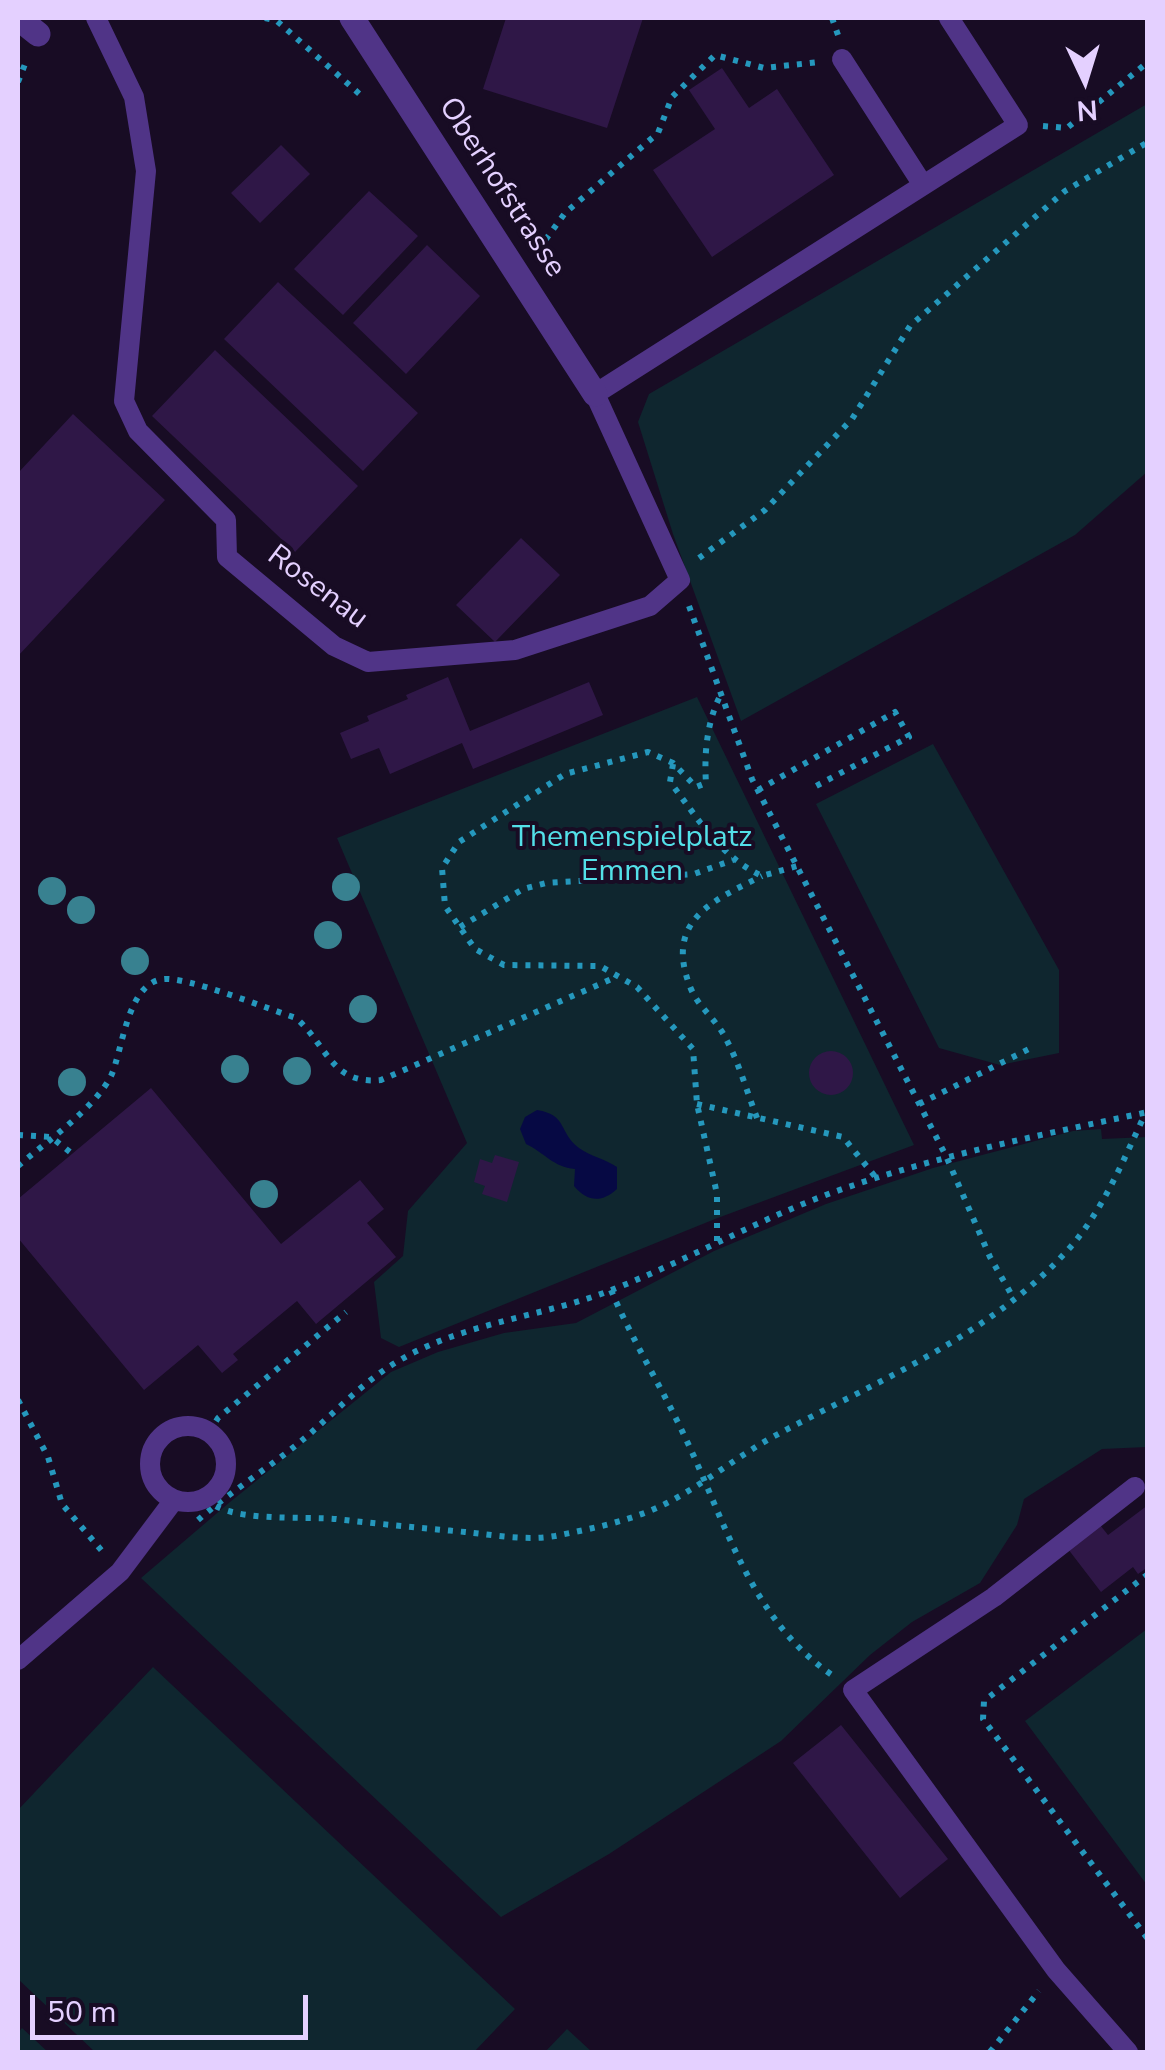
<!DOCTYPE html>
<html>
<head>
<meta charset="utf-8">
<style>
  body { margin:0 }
  #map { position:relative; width:1165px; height:2070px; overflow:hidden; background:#180c24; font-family:"Nunito Sans",sans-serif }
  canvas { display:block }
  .frame { position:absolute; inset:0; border:20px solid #e4d0ff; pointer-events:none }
  .north { position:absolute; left:1035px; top:30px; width:100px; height:100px; -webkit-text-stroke:8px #180c24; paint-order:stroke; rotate:176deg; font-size:28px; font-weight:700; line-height:40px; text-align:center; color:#e4d0ff }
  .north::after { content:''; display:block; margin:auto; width:35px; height:45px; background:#e4d0ff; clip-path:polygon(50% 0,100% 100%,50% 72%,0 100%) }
  .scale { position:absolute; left:30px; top:1995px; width:278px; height:45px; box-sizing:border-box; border:5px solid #e4d0ff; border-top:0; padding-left:12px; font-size:30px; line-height:35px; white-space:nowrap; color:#e4d0ff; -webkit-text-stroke:8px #180c24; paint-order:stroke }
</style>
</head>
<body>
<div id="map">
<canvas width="1165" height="2070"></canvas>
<div class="frame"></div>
<div class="north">N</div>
<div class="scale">50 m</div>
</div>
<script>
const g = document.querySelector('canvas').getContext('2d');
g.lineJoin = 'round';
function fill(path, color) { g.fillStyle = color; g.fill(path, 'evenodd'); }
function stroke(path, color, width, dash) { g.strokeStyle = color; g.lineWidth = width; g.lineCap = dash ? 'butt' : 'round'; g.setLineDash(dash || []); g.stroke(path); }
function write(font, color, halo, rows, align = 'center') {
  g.font = font + ' "Nunito Sans",sans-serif'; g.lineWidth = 8; g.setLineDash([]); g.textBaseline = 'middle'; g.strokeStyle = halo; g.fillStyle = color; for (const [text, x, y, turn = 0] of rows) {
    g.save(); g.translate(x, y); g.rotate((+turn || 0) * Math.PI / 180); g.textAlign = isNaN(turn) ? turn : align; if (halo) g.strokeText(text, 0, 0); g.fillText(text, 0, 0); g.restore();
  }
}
const green = new Path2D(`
  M1147 104V472L1075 535 741 721 673 534 638 422 649 394Z
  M697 697 914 1145 715 1219 399 1347 381 1338 374 1282 403 1256 408 1211 467 1143 337 838Z
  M933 744 1059 970V1053L1000 1065 939 1048 816 804Z
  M1101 1129 1102 1139 1147 1137V1447L1102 1449 1024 1499 1017 1525 980 1583 912 1622 870 1655 781 1741 609 1854 501 1917 141 1578 230 1502 391 1372 438 1352 504 1333 576 1323 714 1251 826 1204 933 1168 1073 1131Z
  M1147 1629V1885L1025 1721Z
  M153 1667 515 2009 474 2052H95L18 1979V1810Z
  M22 2028 48 2052H18V2033Z
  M567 2029 592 2052H545Z`);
const water = new Path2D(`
  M537 1110C568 1115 558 1132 579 1148 590 1156 605 1159 617 1167V1189C602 1203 587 1202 574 1186L575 1169C553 1167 545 1153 526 1144L520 1129 525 1117Z`);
const building = new Path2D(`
  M506 18H643L607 128 483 89Z
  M722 68 749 108 777 89 834 175 712 257 653 170 715 129 689 90Z
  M281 145 310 174 260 223 231 193Z
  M369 191 418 236 343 315 294 269Z
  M427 245 480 296 406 374 353 323Z
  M278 282 418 413 363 471 224 339Z
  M215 350 358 486 295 552 152 416Z
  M73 414 165 500 18 656V473Z
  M521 538 560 575 495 642 456 605Z
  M448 677 470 731 589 682 603 715 473 769 462 743 390 774 379 748 351 759 340 733 369 721 367 716 408 699 406 695Z
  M809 1073a22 22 0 1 1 44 0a22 22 0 1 1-44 0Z
  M151 1088 281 1244 360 1180 384 1209 367 1223 396 1257 316 1324 297 1301 233 1354 238 1360 222 1373 198 1345 144 1390 18 1238V1199Z
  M495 1155 519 1162 507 1202 482 1194 485 1186 474 1182 480 1159 492 1163Z
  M1148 1505V1567L1138 1574 1133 1567 1101 1592 1068 1549 1100 1525 1108 1535Z
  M841 1725 948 1859 900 1898 793 1763Z`);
const path = new Path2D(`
  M265 18 277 21 364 98
  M832 18 838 35
  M18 82 27 59
  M1043 126 1067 128 1148 62
  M538 250 565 213 658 133 672 97 715 55 764 68 819 62
  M699 558 765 510 852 419 910 326 1065 191 1148 142
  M689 606 752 779 946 1156 990 1257 1014 1299
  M673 764 670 782C698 818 719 856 762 876L797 866
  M758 790 895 712 909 737 816 786
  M460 927 523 889 546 883 694 874 733 860
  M697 1104 843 1137 877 1179
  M919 1104 1029 1049
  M757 1118C747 1092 739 1063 726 1039 717 1020 699 1008 691 989 663 921 712 901 762 876
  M18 1135 51 1137 70 1152
  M18 1166C45 1143 95 1108 111 1076 123 1050 127 982 164 979 188 977 269 1009 296 1018 328 1046 331 1085 381 1080L616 977
  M717 1241V1194L697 1104 693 1049 637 987 600 966 504 965 475 949 445 906 442 868 459 842 565 774 648 752 673 763 696 787 706 783C704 753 707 721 721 694
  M611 1290C632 1340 661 1386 684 1435 725 1520 750 1619 832 1675
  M18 1400 48 1457 62 1504 102 1551
  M209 1432 218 1418 346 1312
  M206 1498C224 1523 305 1516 336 1519 379 1524 422 1528 465 1532 494 1535 526 1541 555 1536 595 1528 635 1520 671 1501 708 1481 742 1453 780 1433 878 1381 990 1335 1066 1252 1102 1213 1123 1161 1145 1114
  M198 1520C230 1492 267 1469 300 1442 333 1415 363 1381 400 1360 463 1323 541 1317 609 1291 684 1262 755 1221 831 1193 935 1156 1040 1135 1148 1112
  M1148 1574 984 1701 983 1719 1148 1939
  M990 2052 1039 1991`);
const service = new Path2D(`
  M96 18 134 97 146 171 124 401 138 431 226 520 227 557 334 646 368 662 515 650 650 606 680 580 595 394 1018 125 949 18
  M842 59 923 185
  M150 1464a38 38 0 1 1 76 0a38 38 0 1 1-76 0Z
  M18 1660 120 1572 174 1500
  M1128 2052 1056 1970 853 1690 994 1597 1135 1487`);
const minor = new Path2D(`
  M18 18 38 34
  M352 18 595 394`);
const trees = [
  [346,887],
  [52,891],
  [81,910],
  [328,935],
  [135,961],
  [363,1009],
  [235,1069],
  [297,1071],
  [72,1082],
  [264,1194]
];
const streetNames = [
  ["Oberhofstrasse",501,188,57],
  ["Rosenau",317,588,37]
];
const parkNames = [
  ["Themenspielplatz",632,839],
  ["Emmen",632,873]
];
fill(green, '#0f262f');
fill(water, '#060944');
fill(building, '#2f1747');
stroke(path, '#2598bd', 6, [5, 8]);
stroke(service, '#503487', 20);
stroke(minor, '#503487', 25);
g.fillStyle = '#388190';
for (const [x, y] of trees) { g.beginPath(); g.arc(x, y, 14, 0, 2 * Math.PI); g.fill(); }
write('30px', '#e4d0ff', '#180c24', streetNames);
write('30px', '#53e0e8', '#180c24', parkNames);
</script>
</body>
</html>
